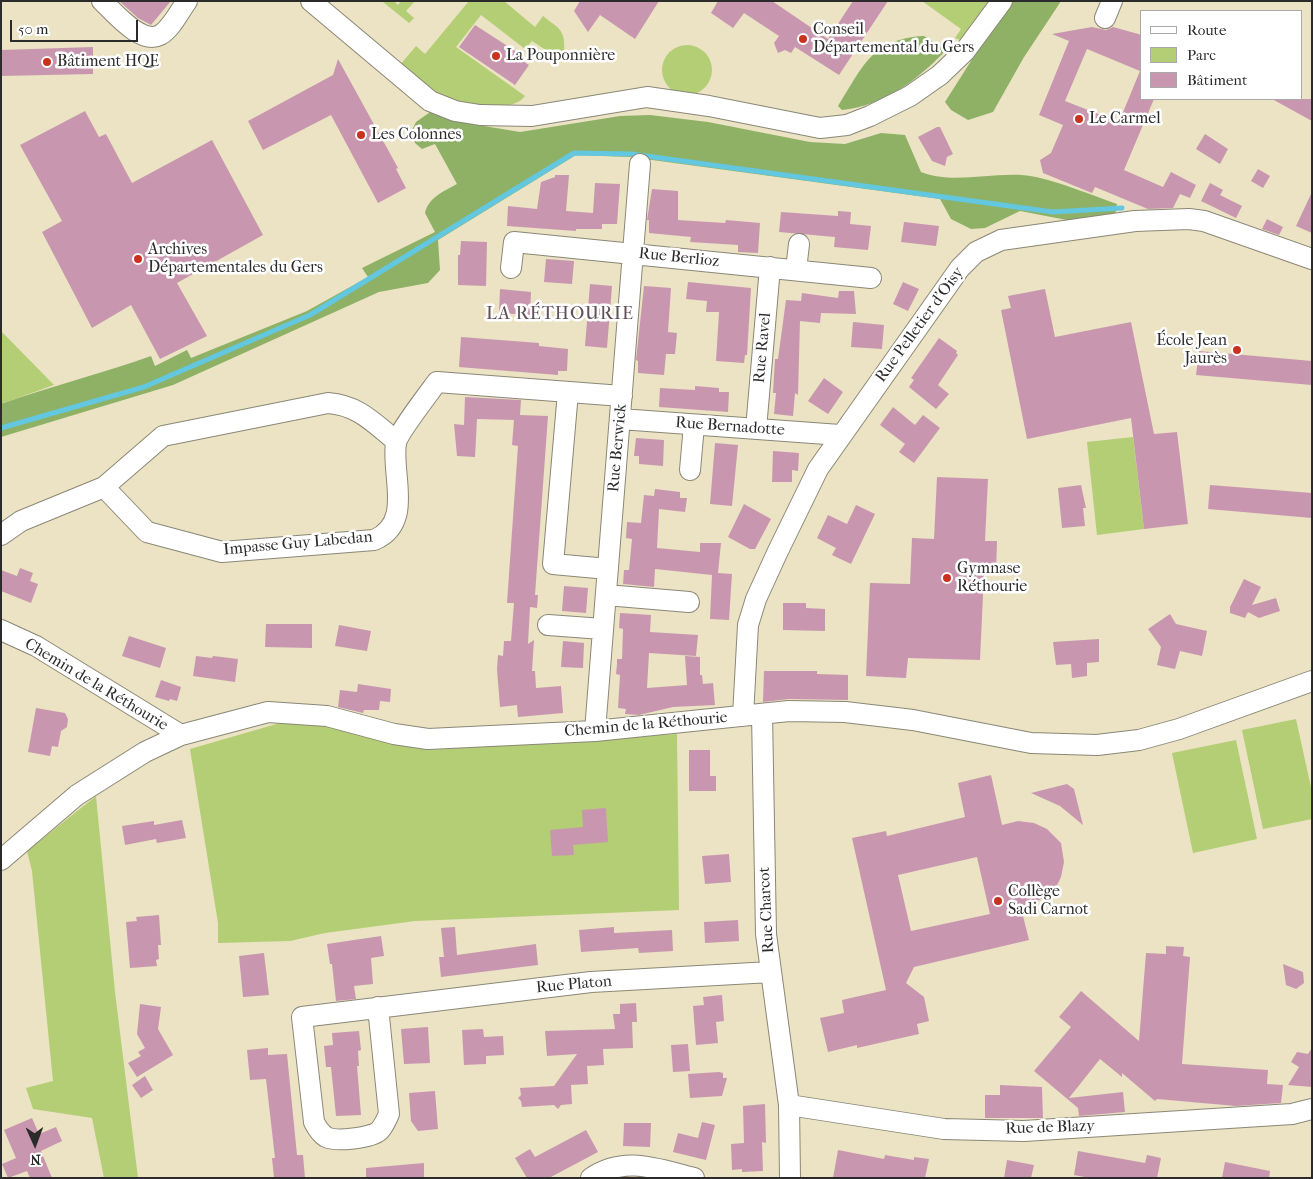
<!DOCTYPE html>
<html>
<head>
<meta charset="utf-8">
<style>
  body { margin:0 }
  #map { position:relative; width:1313px; height:1179px; overflow:hidden; background:#ebe3c3; font-family:"IM FELL French Canon",serif }
  canvas { display:block }
  .frame { position:absolute; inset:0; border:2px solid #2b2b2b; pointer-events:none }
  .legend { position:absolute; left:1140px; top:10px; width:162px; height:90px; box-sizing:border-box; background:#fff; border:1px solid #aaa; margin:0; padding:6px 9px; list-style:none; font-size:15px; color:#2b2b2b }
  .legend li { display:flex; align-items:center; gap:10px; height:25px }
  .legend b { width:25px; border:1px solid #aaa }
  .north { position:absolute; left:10px; top:1119px; width:50px; height:50px; -webkit-text-stroke:4px #fff; paint-order:stroke; rotate:178deg; font-size:14px; font-weight:700; line-height:20px; text-align:center; color:#2b2b2b }
  .north::after { content:''; display:block; margin:auto; width:18px; height:22px; background:#2b2b2b; clip-path:polygon(50% 0,100% 100%,50% 72%,0 100%) }
  .scale { position:absolute; left:10px; top:20px; width:128px; height:22px; box-sizing:border-box; border:2px solid #2b2b2b; border-top:0; padding-left:6px; font-size:15px; line-height:18px; white-space:nowrap; color:#2b2b2b; -webkit-text-stroke:4px #fff; paint-order:stroke }
</style>
</head>
<body>
<div id="map">
<canvas width="1313" height="1179"></canvas>
<div class="frame"></div>
<ul class="legend">
<li><b style="height:6px;background:#fff"></b>Route</li>
<li><b style="height:14px;background:#b3ce74"></b>Parc</li>
<li><b style="height:14px;background:#c897af"></b>Bâtiment</li>
</ul>
<div class="north">N</div>
<div class="scale">50 m</div>
</div>
<script>
const g = document.querySelector('canvas').getContext('2d');
g.lineJoin = 'round';
function fill(path, color) { g.fillStyle = color; g.fill(path, 'evenodd'); }
function stroke(path, color, width, dash) { g.strokeStyle = color; g.lineWidth = width; g.lineCap = dash ? 'butt' : 'round'; g.setLineDash(dash || []); g.stroke(path); }
function write(font, color, halo, rows, align = 'center') {
  g.font = font + ' "IM FELL French Canon",serif'; g.lineWidth = 5; g.setLineDash([]); g.textBaseline = 'middle'; g.strokeStyle = halo; g.fillStyle = color; for (const [text, x, y, turn = 0] of rows) {
    g.save(); g.translate(x, y); g.rotate((+turn || 0) * Math.PI / 180); g.textAlign = isNaN(turn) ? turn : align; if (halo) g.strokeText(text, 0, 0); g.fillText(text, 0, 0); g.restore();
  }
}
const green = new Path2D(`
  M394 1 398 5 401 1H415L406 11 414 18 409 23 383 2Z
  M469 1H504L535 27 543 16C557 28 566 28 564 52L558 58 532 41 525 49 481 15 456 47 525 96C510 117 449 103 429 91 419 84 409 73 400 65L416 46 425 54Z
  M922 1H1061L1024 57 957 39 955 38 961 29Z
  M662 70a25 25 0 1 1 50 0a25 25 0 1 1-50 0Z
  M1 331 54 385 1 404Z
  M1133 437 1144 529 1097 535 1087 442Z
  M1296 719 1312 792V819L1263 829 1242 730Z
  M280 723 324 724 382 741 428 750 677 734 679 910 415 921 325 933 290 941 218 943V923L190 749Z
  M1236 740 1257 839 1193 853 1172 753Z
  M96 796 115 992 138 1178H104L92 1118 33 1109 26 1088 53 1081 32 871 27 851Z`);
const forest = new Path2D(`
  M1009 1H1061L1024 57 993 112 968 120 951 110 945 102Z
  M924 36 946 50C919 79 883 106 842 110L838 106C863 67 871 39 924 36Z
  M433 110 454 121 520 132 620 116 650 115 708 122 810 142 845 144 881 133 905 135 921 172C956 186 999 169 1036 177 1063 183 1091 195 1117 204L1115 216 1072 221 1020 211 985 228 971 229 951 219 940 199 630 157 576 155 438 240 440 270 428 283 379 292 173 385 1 437V404C51 386 101 374 151 356L155 366 187 350 191 358 307 311 368 277 362 268 435 232 425 213C428 198 444 191 457 184L435 144 422 149 415 143 412 130 416 122Z`);
const stream = new Path2D(`
  M1 428 144 387 310 315 574 153 632 154 1053 212 1122 208`);
const building = new Path2D(`
  M119 1H171L151 25 138 18Z
  M580 1H659L635 39 600 15 588 32 574 11Z
  M718 1H772L828 39 853 1H888L839 75 795 47 791 53 785 50 778 53 774 43 779 36 744 13 733 28 711 13Z
  M475 25 520 54 518 58 529 65 515 85 459 47Z
  M1092 27 1106 30 1113 27 1142 35V99H1154L1124 170 1163 187 1171 172 1196 185 1190 198 1180 194 1173 208 1148 209 1095 187 1092 193 1043 173 1040 160 1051 153 1063 125 1039 115 1069 41 1052 34ZM1087 49 1140 71 1119 122 1065 101Z
  M93 47V74L1 76V50Z
  M338 59 398 168 396 169 406 188 378 203 331 115 263 150 248 121 333 75Z
  M1272 99H1312V121Z
  M85 111 99 137 106 134 132 183 212 140 263 235 177 283 207 336 160 359 131 305 92 328 42 232 62 221 20 145Z
  M937 127H940L953 154 947 157 945 166 932 161 918 137Z
  M1205 134 1228 149 1220 164 1196 149Z
  M1258 169 1270 176 1263 188 1251 181Z
  M555 175H569L566 211 593 213 595 183 620 184 617 224H602V229H576V231L507 226 508 206 537 209 541 182 555 177Z
  M1210 183 1223 190 1220 195 1242 206 1236 218 1201 201Z
  M652 189 678 191V220L725 223 726 220 760 223 758 253 738 252V245L690 242 691 237 649 233V220H647Z
  M1312 192V233L1296 226Z
  M838 211 851 212 850 224 871 226 868 250 834 247 835 237 779 232 781 212 838 216Z
  M1267 219 1283 227 1279 235 1262 229Z
  M904 222 939 226 936 246 901 242Z
  M461 241 487 242 486 286 458 285V255H460Z
  M546 259 574 261 572 284 544 282Z
  M688 282 751 288 747 355H745L744 363 716 361 719 312H706L707 301 686 299Z
  M903 282 919 289 908 311 893 304Z
  M590 284 612 286 607 348 585 346Z
  M644 286 671 288 668 332 677 333 675 354H666L664 375 638 373V361L636 360Z
  M500 289 531 292 530 315 499 313Z
  M1045 289 1055 337 1131 322 1154 434 1177 432 1188 524 1144 529 1131 418 1027 439 1001 310 1011 308 1008 296Z
  M839 291H854L856 314 821 313 820 323 800 321 798 395 795 393 793 416 774 414 776 393H773L775 359H778L786 300 801 301 802 293 838 298Z
  M853 322 884 325 882 349 851 347Z
  M461 337 539 343V346L568 349 567 371H558V375L459 367Z
  M939 338 957 351 956 353 958 355 938 385 949 394 936 409 909 387 914 380 911 378Z
  M1199 351 1312 361V385L1196 375Z
  M824 378 843 392 828 414 808 401Z
  M695 386 719 388V392H729L728 412 659 407 660 388 695 390Z
  M465 397 521 400 520 415 548 416 535 595H538L537 608 530 607 528 644 534 640 532 671H535L536 688 561 686 563 713 518 717 517 705 500 707 497 669 498 655 503 656 504 641H511L514 603H507L518 446 512 445 514 420 477 419 475 457 457 456 454 424 464 425Z
  M893 407 915 425 923 415 940 428 914 463 899 452 905 444 880 425Z
  M636 438 664 440 663 466 639 464V456H634Z
  M715 443 738 445 732 506 710 504Z
  M773 451 799 453 798 471 792 470V482H772Z
  M937 477 988 479 985 541H997L996 573H984L980 660 908 658 906 678 866 676 870 583 910 584 912 538 934 539Z
  M1081 485 1086 508H1083L1085 526 1062 528 1058 488Z
  M1210 485 1312 493V518L1208 509Z
  M655 489 680 492V498H687L685 512 659 509 657 548 700 552V543H721L718 573 732 574 729 620 710 619 712 575 655 569 654 587 623 584 624 570H629L632 539 626 538 627 522 641 523 644 495 654 496Z
  M744 504 771 519 755 549H750L728 537Z
  M856 505 875 514 851 564 832 555 836 548 817 538 828 515 847 524Z
  M20 568 33 573 30 581 38 584 31 603 1 591V570L17 576Z
  M1244 579 1261 587 1252 605 1276 598 1280 611 1259 618 1248 612 1245 618 1230 613V607Z
  M564 586 588 588 586 613 562 611Z
  M783 603H806V608L825 609V631L783 630Z
  M620 613 651 615 650 632 698 635 696 656 649 653 647 688 687 685 685 656 700 657V675H702L703 684 713 683 715 705 673 707 639 715 625 714 626 709 618 708 620 675 616 674 617 664V659H622L623 629 619 628Z
  M1170 614 1176 624 1207 631 1202 656 1180 651 1175 669 1157 665 1161 647 1148 629Z
  M266 624H312V648L265 647Z
  M339 625 371 631 367 651 335 646Z
  M129 636 166 648 160 668 122 656Z
  M1099 639V662L1087 663V676L1072 678 1071 664 1056 665 1053 642Z
  M563 641 584 643 583 668 561 667Z
  M196 656 212 658 213 656 238 659 235 682 193 676Z
  M764 671H817V674L848 675V700L789 699 763 702Z
  M161 680 181 687 177 701 170 699 169 701 155 697Z
  M358 684 391 689 390 702 380 701 379 710H364L363 713 338 707 340 690 357 692Z
  M36 708 65 713 68 719 67 727 61 731 58 747 52 746 50 756 28 752Z
  M689 750H710V776H716V791H689Z
  M991 775 1002 825 1018 821 1034 823 1047 829 1061 843 1064 862 1061 877 1055 889 1044 898 1032 903 1023 916 1029 940 914 967 906 983 924 997 929 1021 917 1024 919 1034 857 1048V1045L828 1052 820 1018 844 1013 842 1000 886 990 852 838 886 831 887 836 965 817 958 783ZM977 857 990 914 911 931 898 875Z
  M1067 784 1074 789 1083 825 1060 806 1031 793Z
  M606 808 608 842 573 845 574 855 552 856 550 830 583 827 582 810Z
  M182 820 186 838 157 843 156 839 125 845 122 826 154 821V825Z
  M729 854 731 882 705 884 702 856Z
  M159 915 161 945H158L159 959 156 960 157 966 130 968 126 922 137 921 136 917Z
  M738 920 739 941 705 943 704 922Z
  M455 927 457 955 536 944 538 965 441 977 439 957H444L441 928Z
  M614 927V933L672 930 673 951 639 953 638 948 581 952 579 930Z
  M381 936 384 956 371 958 373 984 354 986 356 999 336 1001 332 964H330L327 944Z
  M1166 946 1184 947 1183 956 1190 957 1182 1064 1268 1070 1267 1084 1283 1085 1281 1103 1236 1106 1157 1099 1155 1101 1122 1073V1077L1100 1059 1069 1098 1123 1092 1125 1112 1079 1116 1078 1108 1034 1071 1071 1027 1059 1017 1081 991 1139 1041 1146 953 1166 954Z
  M264 953 269 995 243 997 239 956Z
  M1283 964 1303 972 1304 983 1296 989 1286 985Z
  M722 995 724 1021 716 1022 718 1043 696 1045 693 1006 704 1005 703 997Z
  M636 1003 637 1022H632L633 1048 603 1049 604 1065 587 1066 588 1084 571 1085 572 1104 561 1105 558 1109 554 1105 522 1107 521 1101 518 1098 521 1095 520 1088 554 1086 577 1054 547 1056 545 1031 615 1029 613 1014H620V1004Z
  M140 1004 161 1007 158 1029 173 1055 137 1077 128 1063 141 1056 138 1052 145 1048 137 1034Z
  M428 1027 430 1063 404 1064 401 1029Z
  M483 1029 484 1037 503 1036 504 1055 486 1056V1064L464 1065 462 1030Z
  M359 1031 361 1050 358 1051 359 1066H357L361 1115 336 1116 331 1067H326L324 1046 333 1045 332 1033Z
  M688 1044 690 1071 673 1072 671 1045Z
  M268 1048V1055L287 1054 297 1155H303L305 1178H274L272 1158H275L266 1079 250 1080 247 1050Z
  M1312 1048V1087L1288 1085 1299 1067 1291 1062 1297 1052 1308 1054Z
  M719 1072 723 1073V1078H727L722 1096 690 1098 688 1074Z
  M145 1076 153 1090 141 1098 132 1085Z
  M1000 1085 1042 1087 1043 1118H985V1095H1000Z
  M435 1091 438 1129 418 1131 411 1121 409 1093Z
  M765 1104 766 1143 762 1142 763 1171 742 1172V1169L732 1170 731 1144 744 1143 743 1106Z
  M32 1118 39 1134 56 1127 62 1141 41 1151 52 1178H30L27 1171 8 1178 2 1164 16 1158 4 1130Z
  M702 1122 715 1125 706 1160 673 1152 678 1133 698 1138Z
  M624 1123H651L650 1147 623 1146Z
  M586 1130 598 1152 549 1178H527L515 1158 530 1149 535 1157Z
  M838 1150 884 1159 885 1155 914 1160V1157L929 1159 925 1178H833Z
  M1078 1151 1145 1163 1147 1155 1161 1158 1157 1178H1090L1074 1175Z
  M1007 1160 1034 1165 1031 1178H1004Z
  M1225 1162 1270 1171 1269 1178H1222Z
  M424 1163V1178H366V1168Z`);
const minor = new Path2D(`
  M102 1C115 13 141 45 160 35 171 29 179 12 187 1
  M311 1 430 101 455 111 480 115 532 116 647 97 709 106 820 128 847 125 870 116 910 96 940 75 965 51 1002 1
  M1105 18 1112 1
  M511 268 514 242 871 278
  M796 270 799 244
  M568 392 553 564 608 569
  M620 419 840 435
  M756 429 770 267
  M690 470 694 425
  M104 487 163 436 328 403C358 405 374 423 396 441
  M1 535 21 521 104 487 147 532 222 552 374 540C414 523 391 475 396 443 398 433 429 393 437 382L622 396
  M606 595 689 602
  M548 625 603 629
  M1 630 36 646 181 735 268 712 327 716 394 734 428 739 595 731 789 711 845 712 913 720 1031 743 1097 745 1139 740 1179 729 1312 681
  M762 714 766 934 789 1105 790 1178
  M743 716 748 625 756 599 778 551 818 469 960 268 976 252 1001 240 1135 221 1189 219 1204 221 1312 259
  M595 731 640 164
  M1 860 77 795 145 752 181 735
  M378 1007 389 1114C386 1120 384 1126 379 1131 371 1138 336 1142 326 1137 320 1133 317 1128 314 1122L302 1017 591 982 771 972
  M789 1105 944 1129 1024 1131 1292 1114 1312 1109
  M591 1178C625 1155 657 1169 694 1178`);
const markers = [
  [803,39,5,"#c8321e"],
  [496,56,5,"#c8321e"],
  [47,62,5,"#c8321e"],
  [1079,119,5,"#c8321e"],
  [361,135,5,"#c8321e"],
  [138,259,5,"#c8321e"],
  [1237,350,5,"#c8321e"],
  [947,578,5,"#c8321e"],
  [998,901,5,"#c8321e"]
];
const poiNames = [
  ["Conseil",813,30],
  ["Départemental du Gers",813,48],
  ["La Pouponnière",506,56],
  ["Bâtiment HQE",57,62],
  ["Le Carmel",1089,119],
  ["Les Colonnes",371,135],
  ["Archives",148,250],
  ["Départementales du Gers",148,268],
  ["École Jean",1227,341,"right"],
  ["Jaurès",1227,359,"right"],
  ["Gymnase",957,569],
  ["Réthourie",957,587],
  ["Collège",1008,892],
  ["Sadi Carnot",1008,910]
];
const streetNames = [
  ["Rue Berlioz",679,258,6],
  ["Rue Pelletier d'Oisy",920,325,-54],
  ["Rue Ravel",763,348,-85],
  ["Rue Bernadotte",730,427,4],
  ["Rue Berwick",618,448,-85],
  ["Impasse Guy Labedan",298,544,-5],
  ["Chemin de la Réthourie",96,685,31],
  ["Chemin de la Réthourie",646,725,-5],
  ["Rue Charcot",767,910,-93],
  ["Rue Platon",574,985,-5],
  ["Rue de Blazy",1050,1128,-2]
];
const neighbourhoodNames = [
  ["LA RÉTHOURIE",560,315]
];
fill(green, '#b3ce74');
fill(forest, '#8eb166');
stroke(stream, '#62c7df', 5);
fill(building, '#c897af');
stroke(minor, '#8b8777', 22);
stroke(minor, '#fff', 20);
for (const [x, y, r, color] of markers) { const dot = new Path2D(); dot.arc(x, y, r, 0, 2 * Math.PI); g.fillStyle = color; g.fill(dot); stroke(dot, '#fff', 2); }
write('16px', '#2b2b2b', '#fff', poiNames, 'left');
write('16px', '#2b2b2b', '#fff', streetNames);
g.letterSpacing = '1px';
write('18px', '#625159', '#fff', neighbourhoodNames);
g.letterSpacing = '0px';
</script>
</body>
</html>
